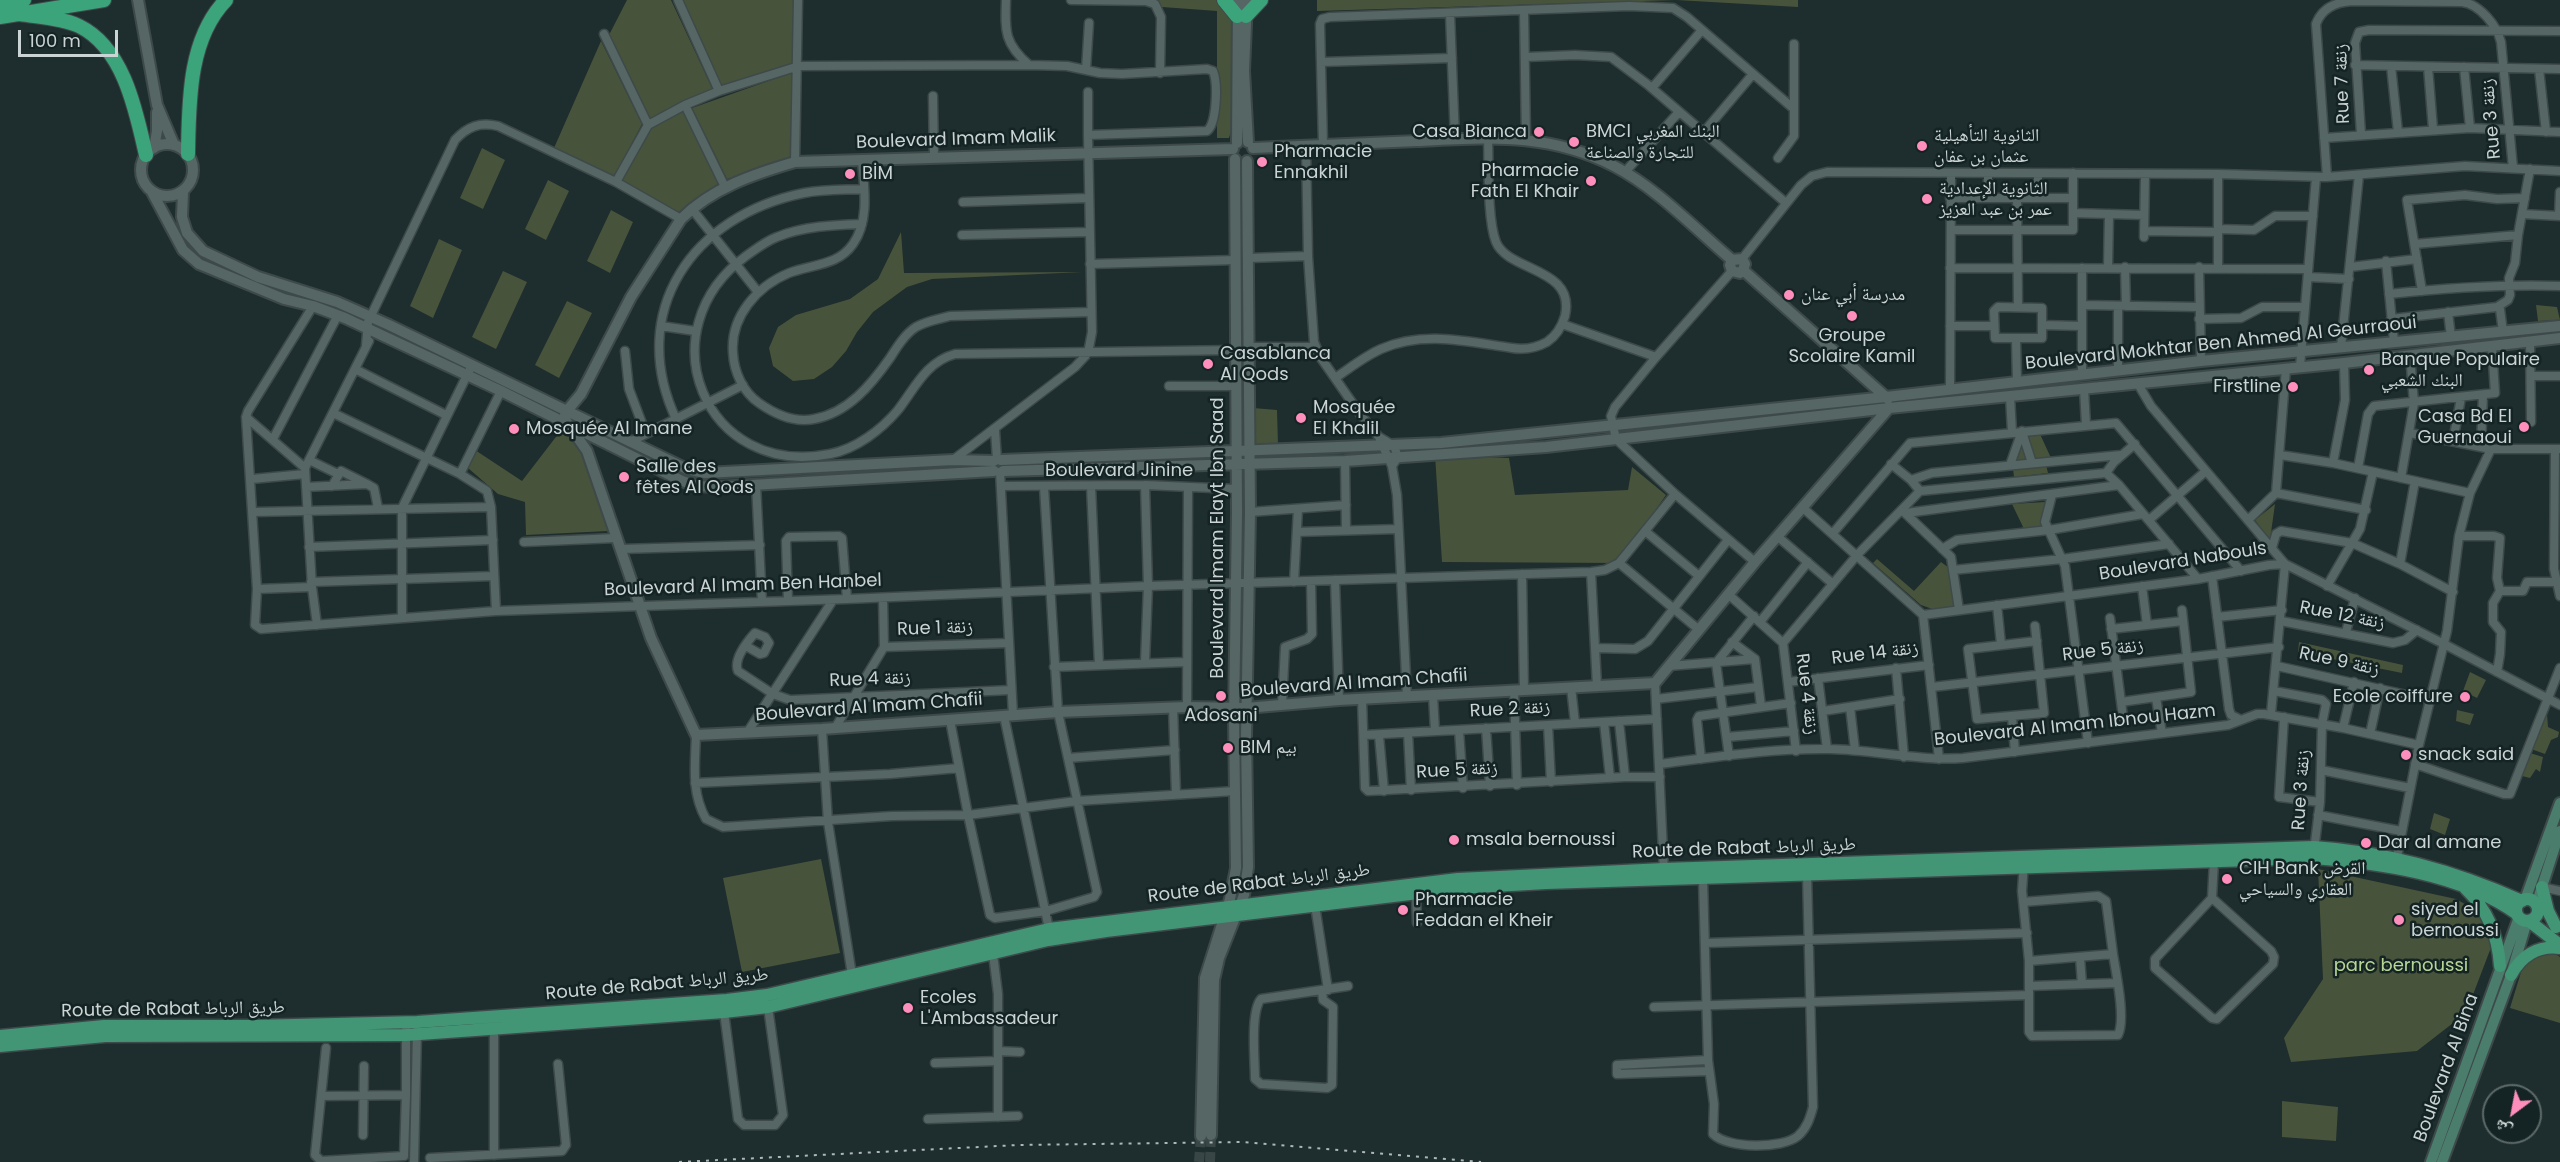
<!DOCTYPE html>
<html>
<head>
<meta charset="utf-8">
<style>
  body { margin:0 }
  #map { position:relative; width:2560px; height:1162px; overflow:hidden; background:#1e2d2d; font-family:Poppins,"Noto Naskh Arabic",sans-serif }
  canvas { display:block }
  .north { position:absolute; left:2482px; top:1084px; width:60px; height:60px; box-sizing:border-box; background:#142323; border:2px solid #5d6a6a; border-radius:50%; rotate:212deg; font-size:16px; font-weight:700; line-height:24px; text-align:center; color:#cbd4d4 }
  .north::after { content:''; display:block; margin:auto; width:21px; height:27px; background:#fe8ebb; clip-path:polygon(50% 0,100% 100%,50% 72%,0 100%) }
  .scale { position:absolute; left:18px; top:30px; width:100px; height:27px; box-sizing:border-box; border:3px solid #cbd4d4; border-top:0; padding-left:8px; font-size:18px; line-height:21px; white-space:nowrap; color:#cbd4d4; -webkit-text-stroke:4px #142323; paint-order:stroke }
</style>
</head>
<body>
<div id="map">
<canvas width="2560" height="1162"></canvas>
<div class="north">ش</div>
<div class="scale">100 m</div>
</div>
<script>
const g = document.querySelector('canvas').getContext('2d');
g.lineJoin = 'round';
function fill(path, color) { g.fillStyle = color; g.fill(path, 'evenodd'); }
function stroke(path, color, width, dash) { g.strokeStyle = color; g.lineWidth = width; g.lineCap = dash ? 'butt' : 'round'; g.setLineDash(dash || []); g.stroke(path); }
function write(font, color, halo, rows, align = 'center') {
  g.font = font + ' Poppins,"Noto Naskh Arabic",sans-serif'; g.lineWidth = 5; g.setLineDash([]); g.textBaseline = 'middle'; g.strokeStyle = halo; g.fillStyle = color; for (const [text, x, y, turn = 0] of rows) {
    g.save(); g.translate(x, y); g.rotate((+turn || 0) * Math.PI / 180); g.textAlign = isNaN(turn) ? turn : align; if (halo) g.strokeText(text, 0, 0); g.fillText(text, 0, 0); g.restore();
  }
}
const green = new Path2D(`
  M627 0H671L713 90 650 119 609 35Z
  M682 0H794V64L722 87Z
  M1156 0H1224L1235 12V117L1229 138H1217V11L1162 7Z
  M1317 0H1798V7L1676 0 1317 11Z
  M601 41 642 124 614 177 554 148Z
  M794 72 791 159 727 179 692 108Z
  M683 111 720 184 683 218 618 179 650 129Z
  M482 148 505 160 483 209 460 198Z
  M548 180 569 191 546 240 525 229Z
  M611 210 633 222 610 273 587 261Z
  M901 232 904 273 1083 272 932 279 907 287 873 312 857 332 846 351 832 367 814 379 793 381 773 366 769 348 778 327 796 315 850 299 878 279Z
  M439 239 462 250 433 318 410 306Z
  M503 271 527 282 496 349 472 337Z
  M567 301 592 313 559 378 535 365Z
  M2536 305 2557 307 2560 320 2538 321Z
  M1253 408 1277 410 1278 445 1253 444Z
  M562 429 583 445 608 531 526 535 525 502 498 494 468 468 475 450 522 481Z
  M2040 434 2051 458 2007 462 2018 435Z
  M1435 455 1509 458 1515 495 1628 490 1632 467 1666 495 1619 563 1442 562Z
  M2046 465 2048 473 2014 477 2013 469Z
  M2045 502 2042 527 2024 529 2012 504Z
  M2275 504 2270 540 2255 520Z
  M1877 559 1914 591 1941 562 1949 568 1955 607 1935 610 1921 605 1873 563Z
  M2299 642 2403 665 2402 673 2298 652Z
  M2470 672 2486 680 2477 698 2463 691Z
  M2457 710 2474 714 2470 725 2456 721Z
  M2547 714 2548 727 2559 732 2558 737 2551 740 2545 754 2531 749Z
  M2530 753 2543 757 2540 772 2536 769 2530 778 2522 776Z
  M2434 813 2450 819 2445 835 2430 829Z
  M821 859 840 953 742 972 723 878Z
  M2318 869 2456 899 2500 924 2466 1013 2417 1051 2291 1062 2284 1038 2323 979Z
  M2529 946H2543L2560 957V1023L2510 1008Z
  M2282 1101 2338 1107 2336 1141 2282 1137Z`);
const tertiaryTunnel = new Path2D(`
  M1199 1162 1201 1136
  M1210 1162 1211 1135`);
const minor = new Path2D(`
  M678 0 719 91
  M1006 0C1005 31 1004 43 1029 65
  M1071 0 1146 1 1155 4 1161 17 1160 73
  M1524 11 1526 138
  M1450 14 1455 139
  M604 34 648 125
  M1526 57 1575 55 1611 57 1647 84 1786 203
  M1321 62 1452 58
  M2355 65 2560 69
  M2391 66 2398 132
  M2428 67 2433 129
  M2464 67 2470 128
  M2539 69 2546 132
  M1086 70 1089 23
  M1652 88 1702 30
  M933 96 934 157
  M685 105 725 187
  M1703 133 1753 74
  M2361 134 2355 43 2359 32 2369 30 2560 31
  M1088 135V92
  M2324 138 2470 128 2560 132
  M1323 144 1320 24 1322 19 1330 17 1629 6 1673 8 1687 17 1794 109
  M1306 146 1308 256 1314 342 1321 358 1360 414 1379 437 1394 446 1398 457 1392 466
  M1778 158 1794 136V44
  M862 160C864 187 870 220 853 244 838 266 812 264 789 273 757 286 730 317 733 353 734 372 743 392 759 403 776 415 794 423 814 419 848 413 871 385 890 358 897 347 905 334 916 327 926 321 939 319 950 316L1091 312
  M795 162 798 0
  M1625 172 1679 112
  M1988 173V198
  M2038 174V198
  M2327 177 2316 24C2322 8 2336 2 2352 1L2462 2C2480 4 2497 26 2501 42L2513 168
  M616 182 648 125 685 105 719 91 799 66 1029 65 1067 66 1100 73 1122 74 1207 69 1213 71C1218 83 1217 123 1207 131L1088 135 1092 332 1088 353 1075 367 953 460
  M1950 198H2073
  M2017 198 2018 307
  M963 202 1088 198
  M692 209 758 292
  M2073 213 2144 215
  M2522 214 2560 216
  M2559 216 2560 192
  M862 224C834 225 804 226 777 237 766 241 756 249 746 256 645 330 704 479 830 454 856 449 881 430 898 410 915 388 926 362 955 354L1236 350
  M2218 229 2254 230 2275 216H2313
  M1951 230H2073V173
  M2144 231 2218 232
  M962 235 1089 232
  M2144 237 2145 174
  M2415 244 2518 235
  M1249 258 1308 256
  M1742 259 1801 185 1812 176 1827 172 2218 174 2327 177 2465 166 2560 171
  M2386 261 2394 342
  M1090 264 1236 260
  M2108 267 2109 214
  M2125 267 2126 306
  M2199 267 2201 361
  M2218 267V174
  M2350 267 2417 259
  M1950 268 2308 269
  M2082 268V375
  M1732 271 1656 357 1615 407 1611 416 1616 439 1675 494 1755 562
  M2308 277 2349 279
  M2422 291 2407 200 2465 195 2497 199 2525 198
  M2389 294C2446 288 2502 284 2560 286
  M2082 305 2199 307
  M313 306 248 411 246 417 257 589 255 625 261 629 496 611 847 599 1148 586 1591 572 1605 570 1619 563
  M2118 306V371
  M1998 307 2042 308V338H1995L1994 311Z
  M2497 307 2508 300 2510 295 2509 278 2515 263 2518 235 2530 169
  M2448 312 2451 337
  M2199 319 2241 318 2262 307H2305
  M2391 319 2497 307 2500 309 2503 332
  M1562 324 1656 357
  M2042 325 2082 326
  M661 326 695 331
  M1950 326H1993
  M2016 340 2017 381
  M2530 342 2531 422
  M366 345 368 322 455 140C468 126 480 122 498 126L616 182 681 219
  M1248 347H1316
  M2341 347 2359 175
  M625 351 629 389 646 434
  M2300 367 2316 177
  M355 369 446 415
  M2531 376H2560
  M1335 378C1350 368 1365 356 1381 349 1424 330 1469 342 1512 348 1524 350 1536 348 1547 342 1556 336 1562 326 1565 316 1576 267 1508 272 1496 242 1487 219 1489 165 1488 138
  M2138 384 2151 406 2285 564
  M1169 386H1235
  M1950 388 1951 173
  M2084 389 2086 425
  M2010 396 2012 432
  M333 413 460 474 487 491 491 507 496 611
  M246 417 305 468
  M676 419C626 311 693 215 804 193 824 189 844 190 864 189
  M995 430 997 460
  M2410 433 2491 449H2560
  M2023 435 2032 463
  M273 439 338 315
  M1380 440 1392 466 1397 495 1407 697
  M2453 441 2461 398
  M630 442 743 385
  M2481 447 2483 395
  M2555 449 2554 569 2560 596
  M2280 455 2333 463 2470 493
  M309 460 338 474
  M1345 461 1346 530
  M2333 463 2345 400 2344 363
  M1891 464 1911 480 1920 491
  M2010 465 2022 431
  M2358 468 2368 414 2374 406 2495 393 2492 346
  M1000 472 1013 715
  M2106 473 2114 462 2135 444
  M460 474 501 391
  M2401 478 2414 403 2410 355
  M252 479 305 474
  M1911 480 1932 473 2121 455
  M756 484 762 602
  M1145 485 1148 586 1145 662
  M332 486 341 471 367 484
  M1001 486 1145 485 1236 489
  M1091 486 1099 665
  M306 487 367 484 374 488 378 508
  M2276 493 2366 510
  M1675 494 1619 563 1698 629
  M2052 495 2045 522 2065 566 2088 743
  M1802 507 1923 615 1939 759
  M254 512 491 507
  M1250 512 1346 505
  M1904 512 1951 557 1959 610
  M1906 513 2119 485
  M2149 520 2206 471
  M2248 520 2276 493 2286 368
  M1645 531 1699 576
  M1297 532 1398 529
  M1833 533 1910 443 2116 423 2241 571
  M1777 536 1833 584
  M2459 536H2494L2500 538 2497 578 2500 591H2523L2527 582H2555
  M524 542 616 538
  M309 547 493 540
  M2272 548 2276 534 2281 531 2352 543 2400 564 2453 592
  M621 549 760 545
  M1942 549 1957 540 2049 530 2143 514
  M2400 564 2415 481
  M1953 570 2062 559 2169 544
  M1591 572 1597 686
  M1522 574 1524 690
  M2212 576 2229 709 2231 715 2241 720
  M1335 580 1339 700
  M311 582 494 576
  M1294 582 1298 509
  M2142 586 2147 625
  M2327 586 2360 529 2373 472
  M257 589 312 587
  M1728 594 1783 643 1796 751
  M883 598 884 647
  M788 601 786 541 789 537 839 536 842 538 847 599
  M1997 605 2001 644
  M1923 615 2198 579 2269 565 2285 564 2444 644 2560 705
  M402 617V508L470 369
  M2217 617 2282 610
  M2110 618 2123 717
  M2281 621 2393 643 2405 640 2417 630
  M1760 622 1808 562
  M317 625 312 587 305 468 369 341
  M2035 626 2044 713 1977 719 1968 649 2037 641
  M2111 629 2183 621
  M2346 632 2355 598
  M1732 642 1755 659 1761 706
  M1783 643 1858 554 1920 491 2106 473 2119 485 2198 579
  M746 646 760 654 764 653 769 643 765 637 755 633C747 642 733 659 738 671L773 694 790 700 1011 690
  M1596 648 1635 649 1648 641 1728 540
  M1669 666 1755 659
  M2277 666 2429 700
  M1054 667 1185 662
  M1896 668 1904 757
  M2497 672 2500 654 2501 632 2493 622V603L2500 591
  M1818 678 1827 749
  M1788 682 1929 665
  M1655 683 1664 873
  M1571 687 1575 723
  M1932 687 2279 647
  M1514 690 1517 785
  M2274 691 2322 700 2326 704 2322 724 2320 802 2314 851
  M1433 695 1435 731
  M2156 698 2162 733
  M1362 699 1365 788 1368 791 1625 777H1660
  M1656 699 1758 687
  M2121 702 2191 692 2182 610
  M1282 705 1285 647 1307 639 1312 634 1311 581
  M1173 707 1176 794
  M1187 707 1188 487
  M1850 707 1855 750
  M1823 711 1900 699
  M2271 714 2285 564
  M1004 716 1049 929
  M2012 717 2015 752
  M2284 717 2279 797 2320 802
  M950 720 968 815 990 915 995 918 1046 911 1094 897 1097 892 1058 712 1044 487
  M1619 721 1625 777
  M1604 722 1610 778
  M1548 725 1551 782
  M835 728 884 647 1009 643
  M1486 728 1490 786
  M2343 728 2354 682
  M822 729 828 822 852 975
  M1459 730 1463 788
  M747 733 833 600
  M1408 733 1411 790
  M2370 734 2380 688
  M696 735C695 764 691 793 706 819L723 827 892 816 968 815 1077 801 1235 791
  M1364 735 1657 719
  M1379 735 1384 791
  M1727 737 1794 731
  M1729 756 1716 663 1754 616
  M1068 758 1175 750
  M1701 759 1697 720 1699 716 1791 703
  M1659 764C1715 757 1773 748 1830 749 1875 750 1918 761 1963 758L2228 725 2257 714H2264L2343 728 2419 745
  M2415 764 2504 794H2510L2560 668
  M2321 770 2410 788
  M695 783 890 774 959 768
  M2318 815 2401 831
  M2396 862 2419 745 2447 631 2459 536 2470 493 2491 449
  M2024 863 2022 891 2029 961V1032L2032 1036 2118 1035C2126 1019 2116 973 2113 954
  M1703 879 1708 1060 1714 1104 1713 1134C1728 1149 1782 1149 1798 1136 1807 1128 1810 1118 1813 1107L1807 875
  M2542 887 2560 891
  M1416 893 1417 923
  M2212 898 2271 951 2274 957 2273 964 2217 1019 2212 1018 2155 968V959L2212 898 2214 861
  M2023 902 2098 896 2106 901 2113 954 2029 961
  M1315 905 1328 990
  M1706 943 2027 933
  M993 954 998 994V1117
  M2080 957 2082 984
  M2030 986 2117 983
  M1322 991 1323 1000 1333 1007 1332 1085 1327 1088 1261 1084 1255 1079C1255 1061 1250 1012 1261 999L1348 986
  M1654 1007 2029 995
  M724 1012 738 1119 744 1125H775L783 1115 768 1007
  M326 1048 315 1155 321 1161 404 1156 406 1095
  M998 1051 1020 1052
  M1708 1060 1617 1065V1074L1709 1071
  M935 1063 998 1061
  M321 1096 406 1095V1030
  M928 1119 1018 1116
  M363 1135 364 1066
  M494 1155V1029
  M430 1158 562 1151 566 1145 558 1064
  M414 1162 417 1031`);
const tertiary = new Path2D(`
  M138 0 157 105 174 145
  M1247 0 1244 71 1248 142
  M1237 143 1238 0
  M141 170a26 26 0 1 1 52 0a26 26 0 1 1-52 0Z
  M154 148 157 131V112
  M1253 148C1308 146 1363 143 1417 141 1489 138 1547 132 1614 166 1658 189 1694 228 1732 260
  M1233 149 795 162C754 174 712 188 681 219L631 297 581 394 566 412 564 418 587 451 651 638 696 735 822 729 1058 712 1187 707 1246 708 1339 700 1655 683 1755 562 1889 408
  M152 192 183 250 199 264 284 299 313 306 345 318 501 391 682 481 697 486 717 487 994 471
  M183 192 182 217 187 233 203 251 258 277 337 302 389 325 687 469 705 473 953 460 994 461
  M1732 260 1730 265 1732 271 1740 273 1743 270
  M1732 260 1742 259 1745 264 1743 270
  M1743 270 1888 399
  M1001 460 1441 443 1886 397 2201 361 2560 326
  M1003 471 1345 461 1546 447 1889 408 2344 363 2560 338
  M1211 1135 1214 980 1219 958 1244 895 1248 867 1246 737 1250 512 1247 161
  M1201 1136 1205 978 1230 899 1236 868 1234 718 1237 513 1235 159`);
const secondary = new Path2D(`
  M2525 900 2560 803
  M2536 905 2560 831
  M2431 1162 2519 917
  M2442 1162 2511 975 2527 921`);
const primary = new Path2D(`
  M2542 887 2548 911 2556 927
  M2466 889C2488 910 2498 936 2500 966
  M2516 910a11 11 0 1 1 22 0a11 11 0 1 1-22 0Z
  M2529 921 2560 945
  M2511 975C2521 956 2538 945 2560 948
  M0 1036 104 1026H253L417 1022 727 1000 767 995 1049 929 1458 879 1664 869 2314 847C2388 852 2455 871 2522 901
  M0 1046 105 1036 406 1035 724 1012 768 1007 1048 940 1106 931 1459 888 1546 883 2313 858C2379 863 2462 874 2517 914`);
const trunk = new Path2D(`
  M1224 0 1237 16
  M0 4 24 0
  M20 14C39 17 62 18 79 26 124 48 136 111 146 155
  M1246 16 1261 0
  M0 17 104 0
  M188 154C189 103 188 39 226 0`);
const rail = new Path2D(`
  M679 1162 1019 1145 1244 1142 1481 1162`);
const markers = [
  [1539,132,6,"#fe8ebb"],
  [1574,142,6,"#fe8ebb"],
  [1922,146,6,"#fe8ebb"],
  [1262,162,6,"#fe8ebb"],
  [850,174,6,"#fe8ebb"],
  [1591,181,6,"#fe8ebb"],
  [1927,199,6,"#fe8ebb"],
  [1789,295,6,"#fe8ebb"],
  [1852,316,6,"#fe8ebb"],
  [1208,364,6,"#fe8ebb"],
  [2369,370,6,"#fe8ebb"],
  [2293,387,6,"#fe8ebb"],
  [1301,418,6,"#fe8ebb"],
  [2524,427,6,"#fe8ebb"],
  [514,429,6,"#fe8ebb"],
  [624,477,6,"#fe8ebb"],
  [1221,696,6,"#fe8ebb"],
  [2465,697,6,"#fe8ebb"],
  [1228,748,6,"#fe8ebb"],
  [2406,755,6,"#fe8ebb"],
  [1454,840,6,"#fe8ebb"],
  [2366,843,6,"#fe8ebb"],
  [2227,879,6,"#fe8ebb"],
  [1403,910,6,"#fe8ebb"],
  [2399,920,6,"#fe8ebb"],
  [908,1008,6,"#fe8ebb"]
];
const streetNames = [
  ["Rue 7 زنقة",2343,84,-92],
  ["Rue 3 زنقة",2492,119,-95],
  ["Boulevard Imam Malik",956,140,-2],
  ["Boulevard Mokhtar Ben Ahmed Al Geurraoui",2221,344,-6],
  ["Boulevard Jinine",1119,471],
  ["Boulevard Imam Elayt Ibn Saad",1218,538,-90],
  ["Boulevard Nabouls",2183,562,-9],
  ["Boulevard Al Imam Ben Hanbel",743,586,-2],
  ["Rue 12 زنقة",2342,616,11],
  ["Rue 1 زنقة",935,629,-2],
  ["Rue 5 زنقة",2103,651,-7],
  ["Rue 14 زنقة",1875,654,-7],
  ["Rue 9 زنقة",2339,662,12],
  ["Rue 4 زنقة",870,680,-2],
  ["Boulevard Al Imam Chafii",1354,684,-4],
  ["Rue 4 زنقة",1806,694,83],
  ["Boulevard Al Imam Chafii",869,708,-4],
  ["Rue 2 زنقة",1510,710,-3],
  ["Boulevard Al Imam Ibnou Hazm",2075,726,-6],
  ["Rue 5 زنقة",1457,771,-3],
  ["Rue 3 زنقة",2302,790,-86],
  ["Route de Rabat طريق الرباط",1744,849,-2],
  ["Route de Rabat طريق الرباط",1259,884,-7],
  ["Route de Rabat طريق الرباط",657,985,-5],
  ["Route de Rabat طريق الرباط",173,1010,-1],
  ["Boulevard Al Bina",2447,1068,-70]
];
const poiNames = [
  ["Casa Bianca",1527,132,"right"],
  ["BMCI البنك المغربي",1586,132],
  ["للتجارة والصناعة",1586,153],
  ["الثانوية التأهيلية",1934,136],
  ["عثمان بن عفان",1934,157],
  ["Pharmacie",1274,152],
  ["Ennakhil",1274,173],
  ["Pharmacie",1579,171,"right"],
  ["Fath El Khair",1579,192,"right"],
  ["BİM",862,174],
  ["الثانوية الإعدادية",1939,189],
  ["عمر بن عبد العزيز",1939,210],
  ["مدرسة أبي عنان",1801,295],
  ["Groupe",1852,336,"center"],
  ["Scolaire Kamil",1852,357,"center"],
  ["Casablanca",1220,354],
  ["Al Qods",1220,375],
  ["Banque Populaire",2381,360],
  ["البنك الشعبي",2381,381],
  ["Firstline",2281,387,"right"],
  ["Mosquée",1313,408],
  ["El Khalil",1313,429],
  ["Casa Bd El",2512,417,"right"],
  ["Guernaoui",2512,438,"right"],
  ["Mosquée Al Imane",526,429],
  ["Salle des",636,467],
  ["fêtes Al Qods",636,488],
  ["Ecole coiffure",2453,697,"right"],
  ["Adosani",1221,716,"center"],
  ["BIM بيم",1240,748],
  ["snack said",2418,755],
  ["msala bernoussi",1466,840],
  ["Dar al amane",2378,843],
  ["CIH Bank القرض",2239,869],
  ["العقاري والسياحي",2239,890],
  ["Pharmacie",1415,900],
  ["Feddan el Kheir",1415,921],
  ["siyed el",2411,910],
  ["bernoussi",2411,931],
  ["Ecoles",920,998],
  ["L'Ambassadeur",920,1019]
];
const parkNames = [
  ["parc bernoussi",2401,966]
];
fill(green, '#48533c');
stroke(tertiaryTunnel, '#384646', 10, [10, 5]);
stroke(minor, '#3e4a4a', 11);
stroke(tertiary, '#3e4a4a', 14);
stroke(secondary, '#3e4a4a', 14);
stroke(primary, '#3e4a4a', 15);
stroke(trunk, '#3e4a4a', 16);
stroke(minor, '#556665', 8);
stroke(tertiary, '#556665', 10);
stroke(secondary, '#4b7d6d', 10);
stroke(primary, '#429575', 12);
stroke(trunk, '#3ca47a', 14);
stroke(rail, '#aeb8b8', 2, [3, 6]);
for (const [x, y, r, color] of markers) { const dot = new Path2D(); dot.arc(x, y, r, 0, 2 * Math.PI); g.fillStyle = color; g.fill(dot); stroke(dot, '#142323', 2); }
write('18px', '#cbd4d4', '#142323', streetNames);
write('18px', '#cbd4d4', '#142323', poiNames, 'left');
write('18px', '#b7d595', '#142323', parkNames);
</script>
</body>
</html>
